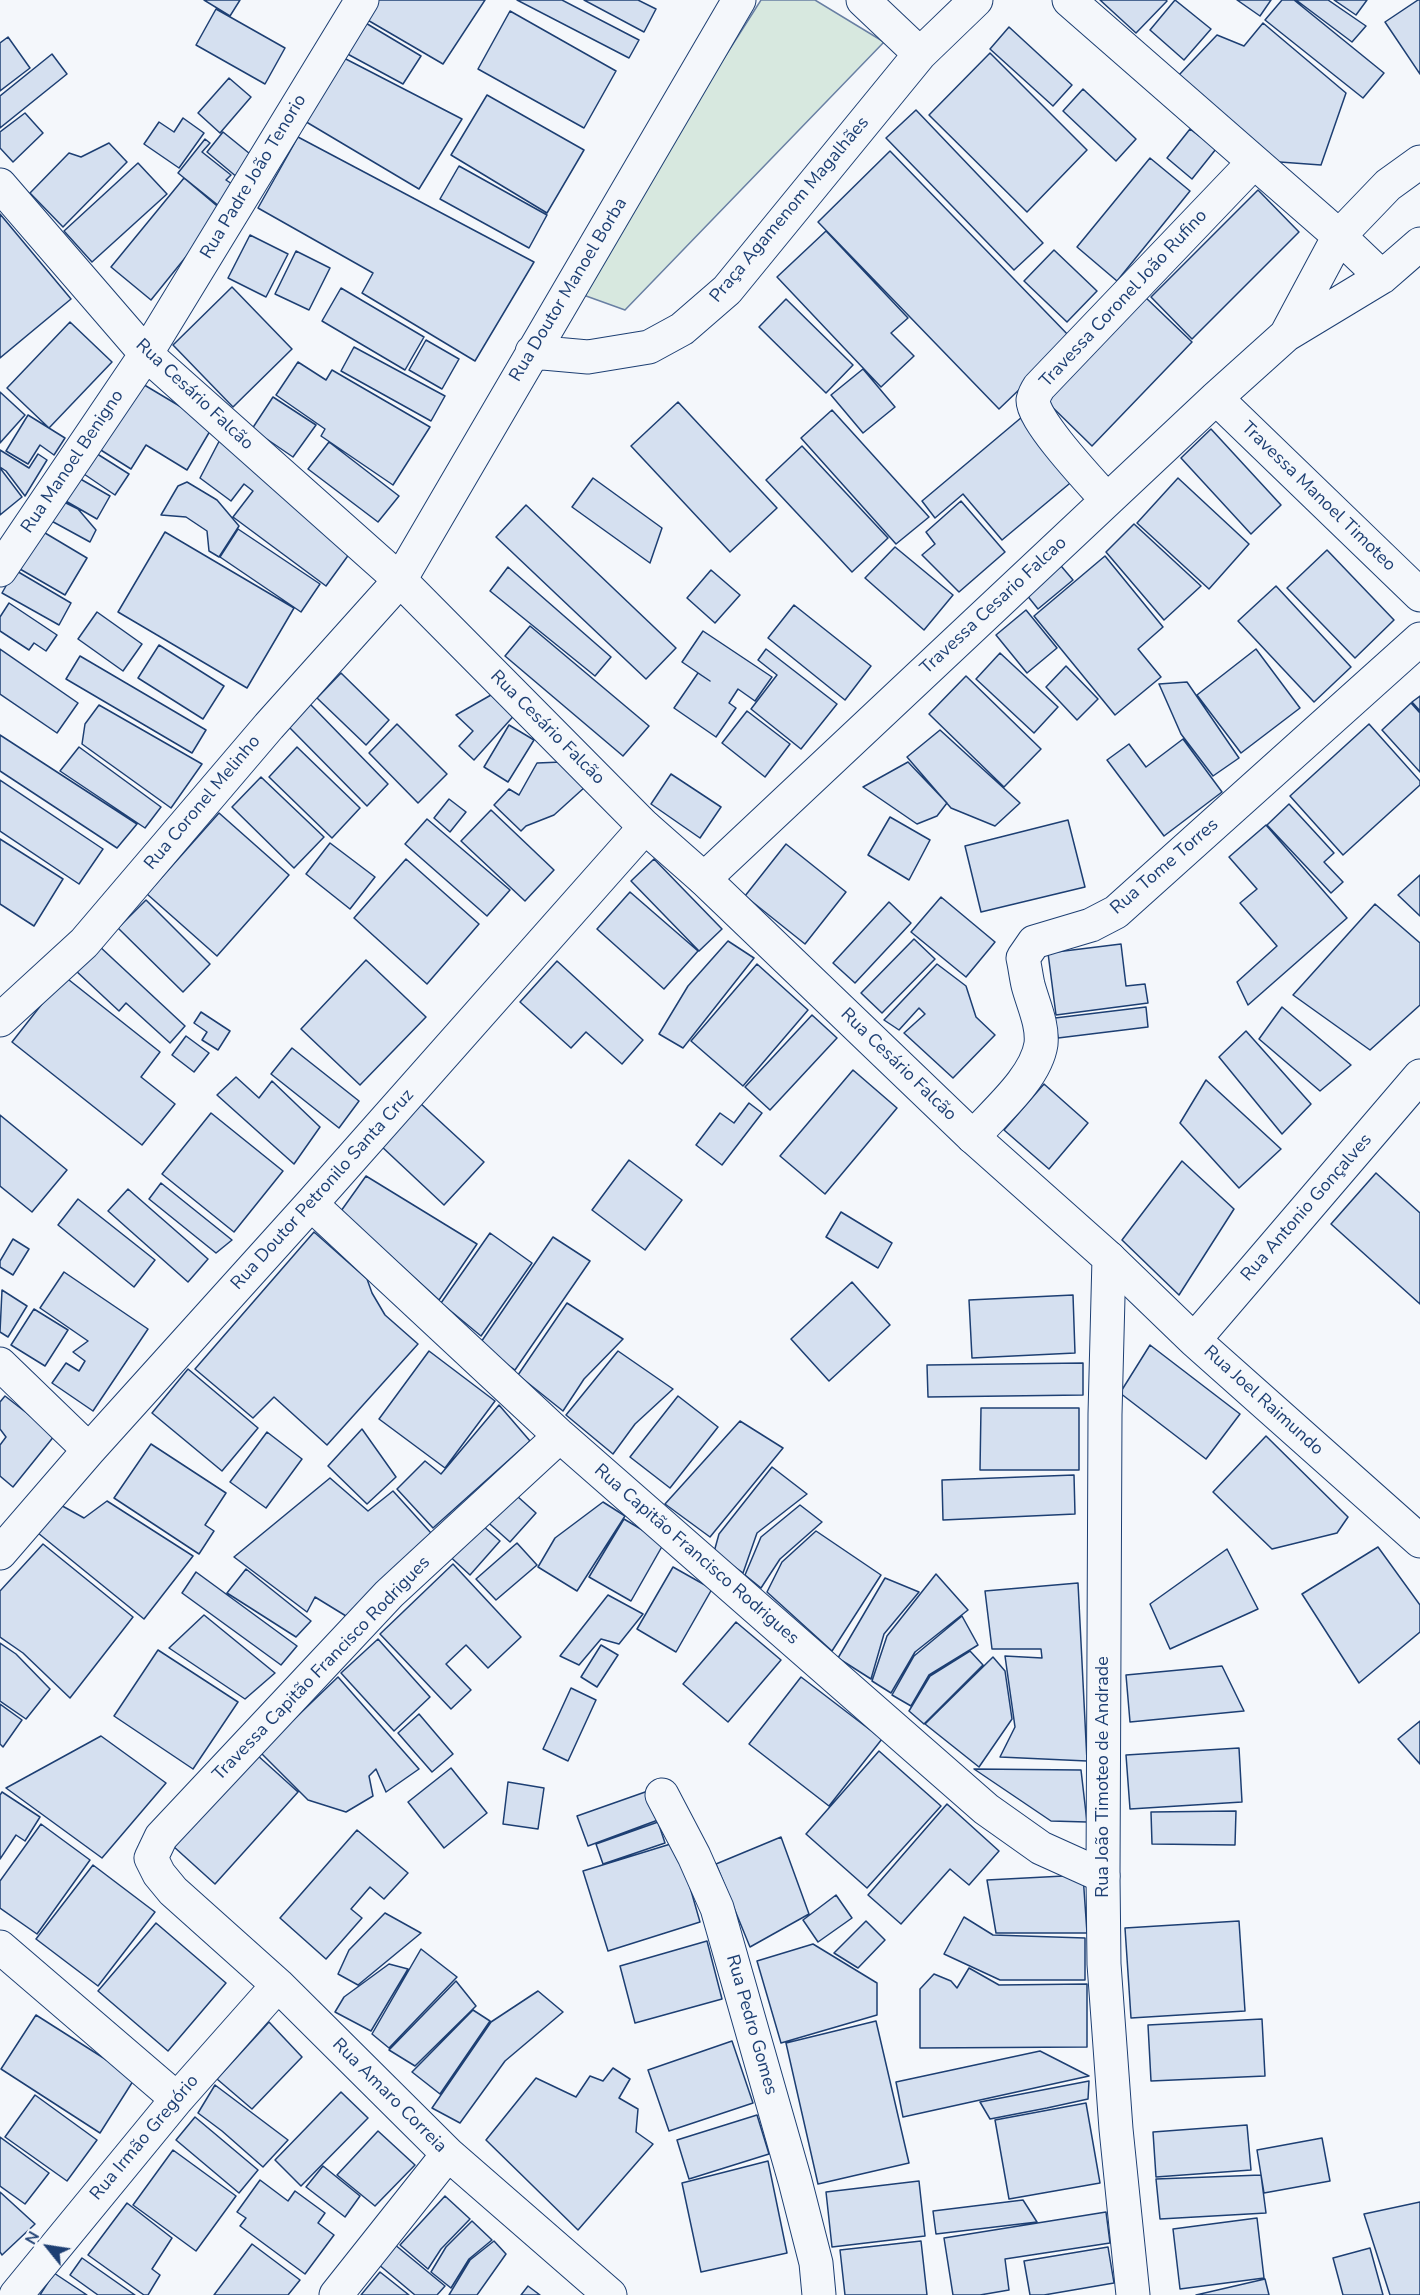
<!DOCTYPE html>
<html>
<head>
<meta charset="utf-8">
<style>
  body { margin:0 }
  #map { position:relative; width:1420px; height:2295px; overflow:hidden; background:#f4f7fb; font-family:"Nunito Sans",sans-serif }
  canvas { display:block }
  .north { position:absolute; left:18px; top:2217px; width:60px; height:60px; -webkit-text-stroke:4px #f4f7fb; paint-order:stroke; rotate:300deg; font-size:16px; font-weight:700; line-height:24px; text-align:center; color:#1d3f73 }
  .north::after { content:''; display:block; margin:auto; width:21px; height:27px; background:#1d3f73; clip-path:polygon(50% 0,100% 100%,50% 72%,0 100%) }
</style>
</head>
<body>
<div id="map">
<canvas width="1420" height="2295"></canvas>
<div class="north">N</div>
</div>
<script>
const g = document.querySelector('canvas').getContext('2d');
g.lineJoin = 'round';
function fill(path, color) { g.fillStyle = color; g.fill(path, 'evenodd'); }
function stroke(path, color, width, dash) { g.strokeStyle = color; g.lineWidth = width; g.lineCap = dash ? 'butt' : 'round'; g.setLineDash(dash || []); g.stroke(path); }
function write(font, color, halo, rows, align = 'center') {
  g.font = font + ' "Nunito Sans",sans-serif'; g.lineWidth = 4.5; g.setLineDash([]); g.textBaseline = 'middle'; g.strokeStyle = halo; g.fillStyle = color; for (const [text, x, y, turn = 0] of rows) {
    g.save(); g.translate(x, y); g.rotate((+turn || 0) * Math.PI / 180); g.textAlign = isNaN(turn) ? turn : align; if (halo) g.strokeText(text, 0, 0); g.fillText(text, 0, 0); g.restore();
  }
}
const green = new Path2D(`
  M761 0H815L884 42 625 310 575 292Z`);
const building = new Path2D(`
  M204 0H240L230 16Z
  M369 0H485L443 64 359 15Z
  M517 0H562L639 40 629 58Z
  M584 0H638L656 9 644 32Z
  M1100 0H1166L1167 1 1136 33Z
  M1175 0 1211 29 1184 60 1150 30Z
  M1237 0H1271L1260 16Z
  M1282 0H1294L1384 73 1363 98 1265 20Z
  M1296 0H1328L1366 26 1352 42Z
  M1334 0H1367L1356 15Z
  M1418 0H1420V74L1385 22Z
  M216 9 285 48 265 84 196 45Z
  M510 11 616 71 584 128 478 69Z
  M359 19 421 56 403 84 342 51Z
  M1263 23 1346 93 1321 165 1266 161 1178 76 1217 35 1244 46Z
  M1009 27 1072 85 1053 106 990 49Z
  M8 37 30 68 0 91V43Z
  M990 53 1087 150 1027 212 929 115Z
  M52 54 67 74 0 128V96Z
  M340 56 462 119 419 189 303 120Z
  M229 78 251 97 220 133 198 113Z
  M1083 89 1136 139 1116 161 1063 111Z
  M487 95 584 150 547 213 451 155Z
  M916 110 1043 243 1014 270 886 138Z
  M25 113 43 133 13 162 0 148V132Z
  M183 118 204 133 179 168 144 144 159 122 174 132Z
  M1190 129 1216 149 1192 179 1167 158Z
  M223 132 255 158 238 178 207 152Z
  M298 137 534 262 475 361 362 293 373 273 258 208Z
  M205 139 210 143 202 152 231 175 226 180 235 186 219 206 178 173Z
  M109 143 127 162 63 227 30 193 69 153 81 157Z
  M890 151 1072 339 999 409 818 222Z
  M1150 158 1190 191 1117 281 1077 247Z
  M138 163 167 194 92 262 64 231Z
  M459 166 547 215 529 248 440 199Z
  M184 178 223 211 151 300 111 267Z
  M1258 190 1299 232 1192 339 1151 297Z
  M0 214 71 299 0 358Z
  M826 231 908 318 891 333 914 356 881 387 777 277Z
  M250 235 288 254 266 297 228 278Z
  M1054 250 1097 291 1067 322 1024 281Z
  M296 251 330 268 309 310 275 294Z
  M232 287 292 349 233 407 173 345Z
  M341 288 424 337 405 370 322 321Z
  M1143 295 1192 342 1092 446 1043 398Z
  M786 299 853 365 826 393 759 327Z
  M70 322 112 362 49 428 7 388Z
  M426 340 459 359 442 389 409 370Z
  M354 347 445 396 431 421 341 371Z
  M298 362 326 380 332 370 430 427 393 485 321 436 325 429 276 395Z
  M863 369 895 407 863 433 831 395Z
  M136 380 213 426 187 470 146 445 131 469 96 447Z
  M0 392 25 415 0 443Z
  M273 397 316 425 293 457 252 429Z
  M678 402 777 508 730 552 631 446Z
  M832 410 929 517 896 544 801 438Z
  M28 415 65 438 54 455 40 445 28 464 6 451Z
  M1022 417 1075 479 1002 540 963 494 935 518 922 501Z
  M1211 429 1281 505 1251 534 1181 458Z
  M225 430 355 546 326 586 233 517 253 491 244 484 231 501 200 478Z
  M329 442 399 496 378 522 308 469Z
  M802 446 888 538 852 572 766 480Z
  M0 450 29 468 38 454 47 460 25 496 6 471 0 467Z
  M91 450 129 474 115 495 78 470Z
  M0 468 22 497 0 515Z
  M70 473 110 496 97 519 57 496Z
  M593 478 662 528 650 563 572 507Z
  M1178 478 1249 544 1209 589 1137 523Z
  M187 482 217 500 239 526 219 557 209 551 207 531 186 517 161 515 178 486Z
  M56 498 78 509 96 530 90 542 46 518Z
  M961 501 1005 552 959 592 922 555 935 544 926 532Z
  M526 505 676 648 646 679 496 537Z
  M1134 524 1201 586 1164 620 1106 552Z
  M35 527 87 558 65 595 13 565Z
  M238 529 320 584 301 612 220 557Z
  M165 532 294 608 247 688 118 612Z
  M895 547 953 595 924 630 865 578Z
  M1327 550 1394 620 1355 658 1287 588Z
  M1105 556 1163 627 1138 649 1161 677 1115 715 1034 616Z
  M1056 560 1073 580 1038 609 1022 589Z
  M508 567 611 657 595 676 490 591Z
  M15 570 71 603 59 625 2 593Z
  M711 570 740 595 715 623 687 598Z
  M1276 586 1351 667 1314 702 1238 621Z
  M9 603 57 635 46 651 34 643 29 650 0 631V617Z
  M794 605 871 666 845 700 768 638Z
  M1026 610 1057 648 1027 673 996 635Z
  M97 612 142 644 123 671 78 639Z
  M530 626 649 726 623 756 505 656Z
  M703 631 772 677 755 701 738 689 729 703 736 708 716 737 674 708 698 673 710 681 682 662Z
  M159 645 224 686 203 719 138 678Z
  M0 649 78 703 57 733 0 694Z
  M766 649 837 704 801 749 751 709 777 675 758 660Z
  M1256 649 1300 708 1241 753 1197 695Z
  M1000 653 1058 707 1034 733 976 679Z
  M80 656 206 730 192 753 66 679Z
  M1066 666 1098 699 1077 720 1046 687Z
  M341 673 389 720 366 745 317 698Z
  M966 676 1041 749 1004 787 929 714Z
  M1187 682 1239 758 1213 776 1181 734 1159 684Z
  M498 691 519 710 474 760 459 746 473 731 456 715Z
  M1420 696V711L1412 702Z
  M1411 703 1420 713V772L1382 730Z
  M310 704 388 784 367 806 288 726Z
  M99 705 202 764 171 808 82 744 85 724Z
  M747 711 790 744 765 777 722 743Z
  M397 724 447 774 418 803 369 753Z
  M1369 724 1420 781V785L1343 855 1290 796Z
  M509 725 534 740 508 782 484 767Z
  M940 730 1020 803 995 826 951 808 907 757Z
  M0 735 137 824 117 848 0 771Z
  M1183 739 1222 792 1164 836 1107 760 1129 744 1146 767Z
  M79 747 161 807 145 828 60 771Z
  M297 747 360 808 332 838 269 777Z
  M562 762 585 787 554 815 526 826 521 831 494 805 509 789 519 795 537 763Z
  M908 762 947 803 937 816 917 824 863 787Z
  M671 774 721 807 700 838 651 804Z
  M261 777 324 837 294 868 232 807Z
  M0 780 103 849 79 884 0 831Z
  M449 799 466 812 450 832 434 818Z
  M1289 804 1334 853 1324 862 1343 882 1331 893 1267 825Z
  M491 810 554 870 525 901 461 841Z
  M219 813 289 875 217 956 147 894Z
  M890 817 930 840 909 880 868 855Z
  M427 819 510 890 487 916 405 844Z
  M1068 820 1085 887 981 912 965 846Z
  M1266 825 1347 918 1248 1005 1237 982 1277 946 1240 903 1257 889 1229 857Z
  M0 839 63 879 34 926 0 904Z
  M330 843 375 877 350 909 306 874Z
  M786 844 846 892 805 944 745 896Z
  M406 859 479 924 427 984 354 918Z
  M654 859 722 929 699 951 631 881Z
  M1420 875V916L1398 895Z
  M630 892 698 951 664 989 597 929Z
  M941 897 995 942 966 977 911 932Z
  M146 900 210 964 183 992 118 928Z
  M889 902 911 923 855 983 833 963Z
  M1375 904 1420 943V1005L1370 1050 1293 995Z
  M914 939 935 959 882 1013 861 993Z
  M728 941 754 958 683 1048 659 1034 688 986Z
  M1121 944 1126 986 1145 984 1148 1003 1056 1015 1048 953Z
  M98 945 185 1026 170 1043 126 1003 119 1011 75 970Z
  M366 960 426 1017 360 1085 301 1029Z
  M557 961 643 1040 622 1064 586 1032 571 1048 520 1002Z
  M757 964 808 1010 743 1086 691 1041Z
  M937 964 966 986 976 1017 995 1035 953 1078 904 1033 925 1014 919 1008 899 1030 884 1020Z
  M64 976 160 1052 141 1077 175 1104 142 1145 12 1042Z
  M1146 1007 1148 1027 1058 1038 1055 1018Z
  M1282 1007 1351 1065 1320 1091 1259 1039Z
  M201 1012 230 1031 218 1050 202 1040 207 1032 194 1023Z
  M812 1015 837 1038 770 1110 745 1087Z
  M1246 1031 1311 1104 1282 1134 1219 1057Z
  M186 1036 209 1053 194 1072 172 1055Z
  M292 1048 359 1101 339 1128 271 1074Z
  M853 1070 897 1108 825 1194 780 1156Z
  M236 1077 259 1098 272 1081 320 1127 294 1164 217 1095Z
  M1206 1080 1281 1149 1239 1188 1180 1123Z
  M1044 1084 1088 1123 1049 1169 1004 1130Z
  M420 1103 484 1162 444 1205 380 1145Z
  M749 1103 762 1113 722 1165 696 1145 720 1113 734 1123Z
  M211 1113 283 1171 234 1232 162 1174Z
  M0 1115 67 1170 32 1212 0 1186Z
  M629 1160 682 1200 645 1250 592 1210Z
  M1182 1161 1234 1209 1179 1295 1122 1240Z
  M1376 1173 1420 1213V1304L1331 1224Z
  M366 1176 477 1244 439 1300 341 1211Z
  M161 1183 232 1240 216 1253 149 1199Z
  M128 1189 208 1259 188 1282 108 1211Z
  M78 1199 155 1260 134 1287 58 1225Z
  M841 1212 892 1243 878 1268 826 1237Z
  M314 1232 367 1279 372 1293 385 1315 418 1344 327 1445 274 1397 253 1418 195 1369Z
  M490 1233 532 1263 481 1336 441 1303Z
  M553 1237 590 1261 515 1370 479 1345Z
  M13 1239 29 1249 13 1275 0 1267V1261Z
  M64 1272 148 1329 93 1411 52 1383 66 1363 79 1371 85 1361 73 1352 88 1341 40 1308Z
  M852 1282 890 1325 829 1381 791 1339Z
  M2 1290 27 1306 8 1337 0 1332Z
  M1073 1295 1075 1353 972 1358 969 1300Z
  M567 1303 623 1339 584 1379 563 1411 518 1375Z
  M34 1309 68 1330 45 1366 11 1345Z
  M1150 1345 1240 1414 1206 1459 1120 1393Z
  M429 1351 495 1401 445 1468 379 1419Z
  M618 1351 673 1389 635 1424 613 1454 566 1415Z
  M1083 1363V1395L928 1397 927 1365Z
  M188 1369 258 1428 222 1471 152 1413Z
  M5 1396 55 1435 13 1487 0 1476V1445L6 1437 0 1429V1402Z
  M678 1396 718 1427 670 1488 630 1457Z
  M499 1405 530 1441 433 1528 397 1489 425 1461 441 1474Z
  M981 1408H1079V1470H980Z
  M740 1421 783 1448 710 1537 665 1504Z
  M362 1429 396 1477 367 1504 328 1466Z
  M267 1432 302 1459 266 1508 230 1482Z
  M1266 1436 1348 1517 1337 1533 1272 1549 1213 1492Z
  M151 1444 226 1493 205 1525 214 1531 199 1554 114 1498Z
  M772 1467 807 1494 757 1533 743 1573 714 1552 719 1534Z
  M1074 1475 1075 1514 943 1520 942 1480Z
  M330 1478 368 1511 393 1491 431 1533 346 1616 315 1597 307 1612 234 1557Z
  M508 1488 536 1513 510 1542 482 1517Z
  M107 1501 193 1556 144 1619 38 1533 57 1503 84 1518Z
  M603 1502 625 1516 577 1591 538 1567 555 1538Z
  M800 1505 822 1522 780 1559 761 1588 745 1575 761 1537Z
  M474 1518 500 1541 470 1575 444 1551Z
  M624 1519 664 1543 631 1601 589 1577Z
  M816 1531 881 1575 832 1651 767 1592 782 1562Z
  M517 1543 537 1565 496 1600 476 1579Z
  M43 1544 133 1617 70 1698 23 1653 0 1637V1591Z
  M1378 1547 1420 1605V1632L1359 1683 1302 1594Z
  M1227 1549 1258 1609 1170 1649 1150 1604Z
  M453 1564 521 1637 488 1668 466 1645 446 1664 471 1690 451 1709 380 1634Z
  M673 1567 712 1589 676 1652 637 1629Z
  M246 1569 311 1621 296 1637 227 1593Z
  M196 1572 297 1646 281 1665 182 1593Z
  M936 1574 968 1610 915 1652 891 1693 872 1681 887 1636Z
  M885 1578 919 1592 884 1634 871 1679 838 1658Z
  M1078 1583 1087 1761 1000 1757 1015 1727 1005 1656 1042 1658 1041 1649H992L985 1591Z
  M608 1595 643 1614 619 1644 601 1639 579 1665 560 1656Z
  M204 1615 275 1673 245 1699 169 1648Z
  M962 1616 978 1645 929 1675 911 1706 892 1695 914 1656Z
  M736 1622 781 1660 728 1722 683 1684Z
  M378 1639 430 1697 394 1731 341 1673Z
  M0 1643 16 1654 50 1689 26 1719 0 1701Z
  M601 1645 618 1655 597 1687 581 1677Z
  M158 1650 238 1702 193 1769 114 1716Z
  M970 1651 983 1665 924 1724 909 1711 930 1676Z
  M993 1657 1005 1671 1012 1719 979 1767 925 1724Z
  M1222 1666 1244 1711 1130 1722 1126 1675Z
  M338 1677 419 1769 386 1792 376 1769 369 1776 373 1796 346 1812 308 1800 260 1752Z
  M801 1677 882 1739 829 1806 749 1744Z
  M571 1688 596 1700 568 1761 543 1749Z
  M0 1704 22 1720 3 1747 0 1744Z
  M419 1714 453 1754 432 1772 398 1733Z
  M1420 1721V1764L1398 1739Z
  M101 1736 166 1783 102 1858 6 1788Z
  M1239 1748 1242 1802 1130 1809 1126 1755Z
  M879 1751 941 1806 867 1888 806 1834Z
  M256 1754 298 1792 215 1884 173 1846Z
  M451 1768 487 1813 444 1848 408 1802Z
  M974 1769 1081 1770 1087 1822 1051 1821Z
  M508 1782 544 1788 538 1829 503 1824Z
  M648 1791 658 1820 588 1846 577 1816Z
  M2 1792 40 1817 25 1841 16 1835 0 1859V1795Z
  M947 1804 999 1851 969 1885 950 1869 901 1924 868 1895Z
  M1236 1811 1235 1845 1152 1844 1151 1812Z
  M658 1822 665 1843 603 1864 596 1844Z
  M41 1824 90 1860 37 1934 0 1908V1881Z
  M357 1830 408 1873 384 1899 370 1887 351 1909 362 1918 326 1959 280 1918Z
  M781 1837 809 1914 750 1947 716 1864Z
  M677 1842 700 1922 608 1951 583 1871Z
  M93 1865 155 1912 98 1986 36 1939Z
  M1083 1875 1087 1933H996L987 1880Z
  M836 1895 852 1918 818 1942 803 1920Z
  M385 1913 421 1933 358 1985 338 1974 349 1950Z
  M964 1917 993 1935 1085 1938V1980H1000L944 1954Z
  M866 1921 885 1940 858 1968 834 1953Z
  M1239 1921 1245 2011 1131 2018 1125 1928Z
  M156 1923 226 1983 168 2051 98 1991Z
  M707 1941 722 1999 635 2023 620 1966Z
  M813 1944 877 1983V2015L781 2043 757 1961Z
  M421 1949 457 1977 389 2048 372 2034Z
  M389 1964 408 1969 371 2031 335 2012 344 1997Z
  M969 1968 999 1985 1087 1984V2047L920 2048V1989L934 1974 951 1981 957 1988Z
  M456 1981 476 2006 415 2066 389 2050Z
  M538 1991 563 2012 505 2061 460 2123 432 2108 491 2022Z
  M473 2010 490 2021 440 2094 412 2072Z
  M36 2015 135 2078 100 2133 1 2069Z
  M1262 2019 1265 2076 1151 2081 1148 2025Z
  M876 2021 909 2163 818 2184 786 2043Z
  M269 2022 302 2057 252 2109 217 2079Z
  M732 2041 753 2103 669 2131 648 2070Z
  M1040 2051 1089 2076 903 2117 896 2082Z
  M613 2068 630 2079 619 2098 638 2109 636 2132 653 2144 578 2230 486 2140 536 2078 576 2097 590 2076 603 2081Z
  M1089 2081 1088 2099 1047 2108 990 2119 980 2102Z
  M215 2085 288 2140 263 2167 222 2131 198 2113Z
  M341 2092 368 2118 301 2186 275 2160Z
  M35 2095 97 2140 67 2181 5 2137Z
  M1086 2103 1100 2183 1009 2199 995 2120Z
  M757 2115 769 2154 689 2179 677 2140Z
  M195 2117 258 2170 239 2193 176 2140Z
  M1247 2125 1251 2170 1156 2177 1153 2132Z
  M378 2131 415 2165 375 2206 337 2175Z
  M0 2137 49 2173 25 2204 0 2186Z
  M1322 2138 1330 2181 1264 2193 1257 2150Z
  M173 2150 236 2196 196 2251 133 2205Z
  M768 2161 787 2253 701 2272 682 2183Z
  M323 2166 360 2196 345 2217 306 2187Z
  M1261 2175 1266 2213 1160 2219 1156 2179Z
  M260 2180 288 2201 295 2191 325 2213 318 2223 334 2235 305 2274 240 2226 246 2218 237 2212Z
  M919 2181 925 2236 832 2247 826 2192Z
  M0 2192 35 2224 2 2255 0 2252Z
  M445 2196 470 2219 441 2249 428 2269 400 2245Z
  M1023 2200 1037 2222 936 2234 933 2211Z
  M1420 2202V2295H1390L1364 2214Z
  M127 2203 172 2238 152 2269 160 2275 148 2295H144L88 2255Z
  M1106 2212 1110 2243 1005 2259 1009 2290 980 2295H953L944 2238Z
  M1257 2218 1264 2278 1180 2289 1173 2229Z
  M472 2221 492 2240 469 2259 451 2288 431 2272 446 2247Z
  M494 2241 506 2254 477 2295H449L470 2260Z
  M921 2241 927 2295H845L840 2250Z
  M252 2244 300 2280 288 2295H214Z
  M394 2244 445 2286 437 2295H415L378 2264Z
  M1108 2247 1114 2283 1044 2295H1030L1024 2261Z
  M1370 2248 1383 2295H1343L1333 2258Z
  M82 2258 135 2295H98L70 2275Z
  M380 2272 409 2295H361Z
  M54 2273 87 2295H40Z
  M1265 2279 1269 2295H1196Z
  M528 2286 540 2295H521Z`);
const minor = new Path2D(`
  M863 0 920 54
  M1069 0 1339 236 1382 277
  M0 185 146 354 400 580 739 0
  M1286 335 1339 236 1388 185 1420 162
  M532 352 588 357 649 347 682 329 727 290 920 54 976 0
  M1216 398 1420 595
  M1107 500C1092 483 1032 420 1033 400 1034 396 1037 390 1039 387L1254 162
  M0 570 146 354 362 0
  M704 879 1216 398 1286 335 1382 277 1420 244
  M973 1137C995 1112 1036 1078 1041 1044 1043 1024 1033 1004 1028 985 1026 976 1025 967 1023 958L1034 942 1091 925 1116 912 1420 639
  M311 1204 560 1436 986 1809 1041 1848 1103 1876
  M1109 1258 1194 1340 1420 1541
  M1194 1340 1420 1076
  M0 1364 89 1450
  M560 1436 389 1594 161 1837 151 1858 159 1874 173 1891 278 1985 448 2154 610 2295
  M0 1553 89 1450 311 1204 645 827
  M662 1795 694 1856 717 1908 795 2181 816 2263 819 2295
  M0 1947 177 2099
  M16 2295 177 2099 278 1985
  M336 2295 448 2154`);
const major = new Path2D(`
  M0 1020 84 943 269 726 400 580 645 827 704 879 973 1137 1109 1258 1105 1414 1103 1876 1104 1964 1116 2129 1133 2295`);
const streetNames = [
  ["Rua Padre João Tenorio",254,177,-59],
  ["Praça Agamenom Magalhães",790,210,-50],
  ["Rua Doutor Manoel Borba",569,290,-59],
  ["Travessa Coronel João Rufino",1124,299,-47],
  ["Rua Cesário Falcão",194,395,43],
  ["Rua Manoel Benigno",73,462,-56],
  ["Travessa Manoel Timoteo",1318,497,44],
  ["Travessa Cesario Falcao",994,606,-43],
  ["Rua Cesário Falcão",547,728,45],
  ["Rua Coronel Melinho",203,803,-50],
  ["Rua Tome Torres",1165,867,-41],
  ["Rua Cesário Falcão",898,1065,44],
  ["Rua Doutor Petronilo Santa Cruz",323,1190,-48],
  ["Rua Antonio Gonçalves",1307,1208,-49],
  ["Rua Joel Raimundo",1263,1401,42],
  ["Rua Capitão Francisco Rodrigues",696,1555,41],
  ["Travessa Capitão Francisco Rodrigues",322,1669,-46],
  ["Rua João Timoteo de Andrade",1104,1777,-90],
  ["Rua Pedro Gomes",751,2025,74],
  ["Rua Amaro Correia",389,2096,45],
  ["Rua Irmão Gregório",145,2138,-50]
];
fill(green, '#d7e8df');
stroke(green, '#687fa3', 1.5);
fill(building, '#d5e0f0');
stroke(building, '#1d3f73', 1.5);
stroke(minor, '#1d3f73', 35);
stroke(major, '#1d3f73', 35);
stroke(minor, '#f4f7fb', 33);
stroke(major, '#f4f7fb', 33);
write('18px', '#1d3f73', '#f4f7fb', streetNames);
</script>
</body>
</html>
